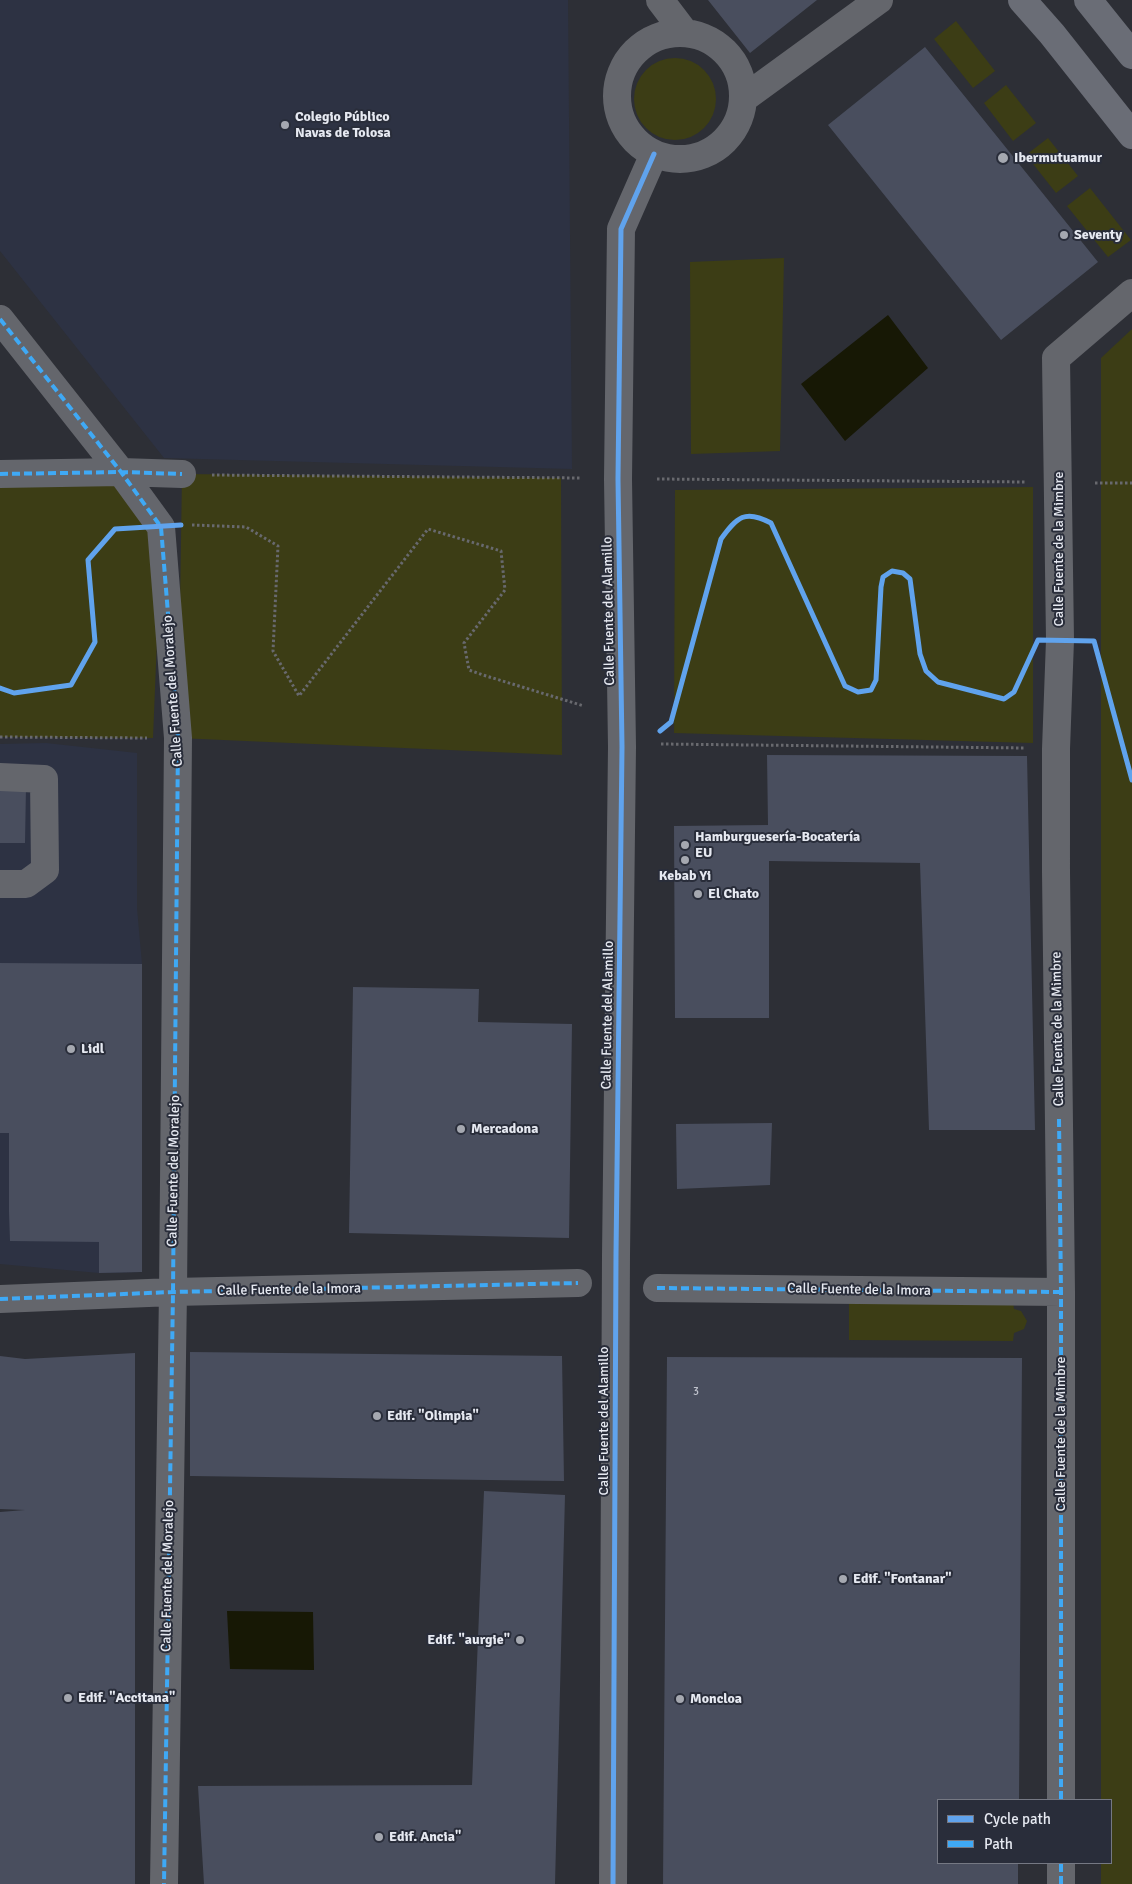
<!DOCTYPE html>
<html>
<head>
<meta charset="utf-8">
<style>
  body { margin:0 }
  #map { position:relative; width:1132px; height:1884px; overflow:hidden; background:#2d2f36; font-family:Signika,sans-serif }
  canvas { display:block }
  .legend { position:absolute; left:937px; top:1799px; width:175px; height:65px; box-sizing:border-box; background:#292d3a; border:1px solid #757883; margin:0; padding:6px 9px; list-style:none; font-size:15px; color:#e6e9f1 }
  .legend li { display:flex; align-items:center; gap:10px; height:25px }
  .legend b { width:25px; border:1px solid #757883 }
</style>
</head>
<body>
<div id="map">
<canvas width="1132" height="1884"></canvas>
<ul class="legend">
<li><b style="height:6px;background:#60a3ed"></b>Cycle path</li>
<li><b style="height:6px;background:#3fa9f5"></b>Path</li>
</ul>
</div>
<script>
const g = document.querySelector('canvas').getContext('2d');
g.lineJoin = 'round';
function fill(path, color) { g.fillStyle = color; g.fill(path, 'evenodd'); }
function stroke(path, color, width, dash) { g.strokeStyle = color; g.lineWidth = width; g.lineCap = dash ? 'butt' : 'round'; g.setLineDash(dash || []); g.stroke(path); }
function write(font, color, halo, rows, align = 'center') {
  g.font = font + ' Signika,sans-serif'; g.lineWidth = 4; g.setLineDash([]); g.textBaseline = 'middle'; g.strokeStyle = halo; g.fillStyle = color; for (const [text, x, y, turn = 0] of rows) {
    g.save(); g.translate(x, y); g.rotate((+turn || 0) * Math.PI / 180); g.textAlign = isNaN(turn) ? turn : align; if (halo) g.strokeText(text, 0, 0); g.fillText(text, 0, 0); g.restore();
  }
}
const built = new Path2D(`
  M0 0H568L572 469 164 458 0 251Z
  M46 743 137 753V908L142 964V1272L99 1273 0 1264V744Z`);
const green = new Path2D(`
  M956 21 995 71 973 88 934 39Z
  M634 99a41 41 0 1 1 82 0a41 41 0 1 1-82 0Z
  M1006 85 1036 123 1013 141 984 103Z
  M1048 138 1078 176 1056 193 1026 155Z
  M1090 188 1131 240 1108 257 1067 206Z
  M784 258 780 451 691 454 690 262Z
  M1132 329V1884H1101V1863H1111V1800H1101V358Z
  M106 472 142 515 160 564 153 738 0 737V473Z
  M182 474 561 478 562 755 178 738Z
  M1033 487V743L674 733 675 490Z
  M849 1301H1013L1014 1309 1021 1311 1027 1321 1024 1329 1014 1333 1013 1341 849 1340Z`);
const water = new Path2D(`
  M888 315 928 368 845 441 801 384Z
  M227 1611 313 1612 314 1670 230 1669Z`);
const building = new Path2D(`
  M708 0H817L750 53Z
  M925 47 1098 262 1001 340 828 125Z
  M767 755 1027 756 1035 1130H929L920 863 769 861V1018H675L674 826 768 825Z
  M0 787H26L25 843H0Z
  M0 963 142 964V1272L99 1273V1242L10 1241 9 1212V1133H0Z
  M353 987 479 989 478 1022 572 1024 569 1238 349 1233Z
  M772 1123 770 1185 677 1189 676 1124Z
  M190 1352 562 1356 564 1481 190 1476Z
  M135 1353V1884H0V1512L25 1510 0 1509V1356L25 1359Z
  M667 1357 1022 1358 1019 1800H938V1863H1018V1884H663Z
  M484 1491 565 1495 555 1884H204L198 1786 472 1785Z`);
const path = new Path2D(`
  M212 475 581 478
  M657 479 1026 482
  M1095 483H1132
  M192 525 246 527 278 546 273 651 299 696 428 529 501 551 505 590 464 643 469 670 483 675 584 706
  M0 737 147 738
  M661 744 1025 748`);
const minor = new Path2D(`
  M660 0 685 33
  M617 96a63 63 0 1 1 126 0a63 63 0 1 1-126 0Z
  M743 99 879 0
  M0 319 121 472 161 527 178 738 173 1292 164 1884
  M0 474 121 472 182 474
  M0 777 44 779 45 870 26 884H0
  M657 1288 1061 1292
  M0 1299 173 1292 578 1283
  M1061 1800V1292L1056 872V749L1060 640 1056 358 1132 293
  M613 1884 616 1255 622 747 618 479 621 229 654 154
  M1061 1884V1863`);
const major = new Path2D(`
  M1022 0 1052 34 1132 135
  M1088 0 1132 55`);
const quiet = new Path2D(`
  M0 319 121 472 161 527 178 738 173 1292 164 1884
  M0 474 121 472 182 474
  M1059 1119 1061 1292V1800
  M657 1288 1061 1292
  M0 1299 173 1292 578 1283
  M1061 1884V1863`);
const cycleway = new Path2D(`
  M0 688 14 693 71 685 95 642 88 560 115 529 181 525
  M660 731 671 722 721 539C737 517 745 509 771 523L845 686 858 692 871 690 876 680 881 587 883 577 892 571 903 573 910 579 920 654 926 671 938 682 1004 699 1014 692 1038 640 1094 641 1132 780
  M613 1884 616 1255 622 747 618 479 621 229 654 154`);
const markers = [
  [285,125,5,"#a5a8b0"],
  [1003,158,6,"#a5a8b0"],
  [1064,235,5,"#a5a8b0"],
  [685,845,5,"#a5a8b0"],
  [685,860,5,"#a5a8b0"],
  [698,894,5,"#a5a8b0"],
  [71,1049,5,"#a5a8b0"],
  [461,1129,5,"#a5a8b0"],
  [377,1416,5,"#a5a8b0"],
  [843,1579,5,"#a5a8b0"],
  [520,1640,5,"#a5a8b0"],
  [68,1698,5,"#a5a8b0"],
  [680,1699,5,"#a5a8b0"],
  [379,1837,5,"#a5a8b0"]
];
const numberNames = [
  ["3",696,1392]
];
const poiNames = [
  ["Colegio Público",295,117],
  ["Navas de Tolosa",295,133],
  ["Ibermutuamur",1014,158],
  ["Seventy",1074,235],
  ["Hamburguesería-Bocatería",695,837],
  ["EU",695,853],
  ["Kebab Yi",685,876,"center"],
  ["El Chato",708,894],
  ["Lidl",81,1049],
  ["Mercadona",471,1129],
  ["Edif. \"Olimpia\"",387,1416],
  ["Edif. \"Fontanar\"",853,1579],
  ["Edif. \"aurgie\"",510,1640,"right"],
  ["Edif. \"Accitana\"",78,1698],
  ["Moncloa",690,1699],
  ["Edif. Ancia\"",389,1837]
];
const streetNames = [
  ["Calle Fuente de la Mimbre",1059,549,-90],
  ["Calle Fuente del Alamillo",609,611,-91],
  ["Calle Fuente del Moralejo",173,691,-94],
  ["Calle Fuente del Alamillo",608,1015,-89],
  ["Calle Fuente de la Mimbre",1058,1029,-91],
  ["Calle Fuente del Moralejo",174,1171,-89],
  ["Calle Fuente de la Imora",289,1290,-1],
  ["Calle Fuente de la Imora",859,1290,1],
  ["Calle Fuente del Alamillo",604,1421,-90],
  ["Calle Fuente de la Mimbre",1061,1434,-90],
  ["Calle Fuente del Moralejo",168,1576,-89]
];
fill(built, '#2d3243');
fill(green, '#3c3d15');
fill(water, '#171805');
fill(building, '#494e5e');
stroke(path, '#68696e', 3, [2.5, 2.5]);
stroke(minor, '#64666c', 28);
stroke(major, '#6a6d76', 28);
stroke(quiet, '#3fa9f5', 4, [8, 4]);
stroke(cycleway, '#60a3ed', 5);
for (const [x, y, r, color] of markers) { const dot = new Path2D(); dot.arc(x, y, r, 0, 2 * Math.PI); g.fillStyle = color; g.fill(dot); stroke(dot, '#292d3a', 2); }
write('11px', '#bfc2cc', null, numberNames);
write('bold 14px', '#e6e9f1', '#292d3a', poiNames, 'left');
write('14px', '#e6e9f1', '#292d3a', streetNames);
</script>
</body>
</html>
